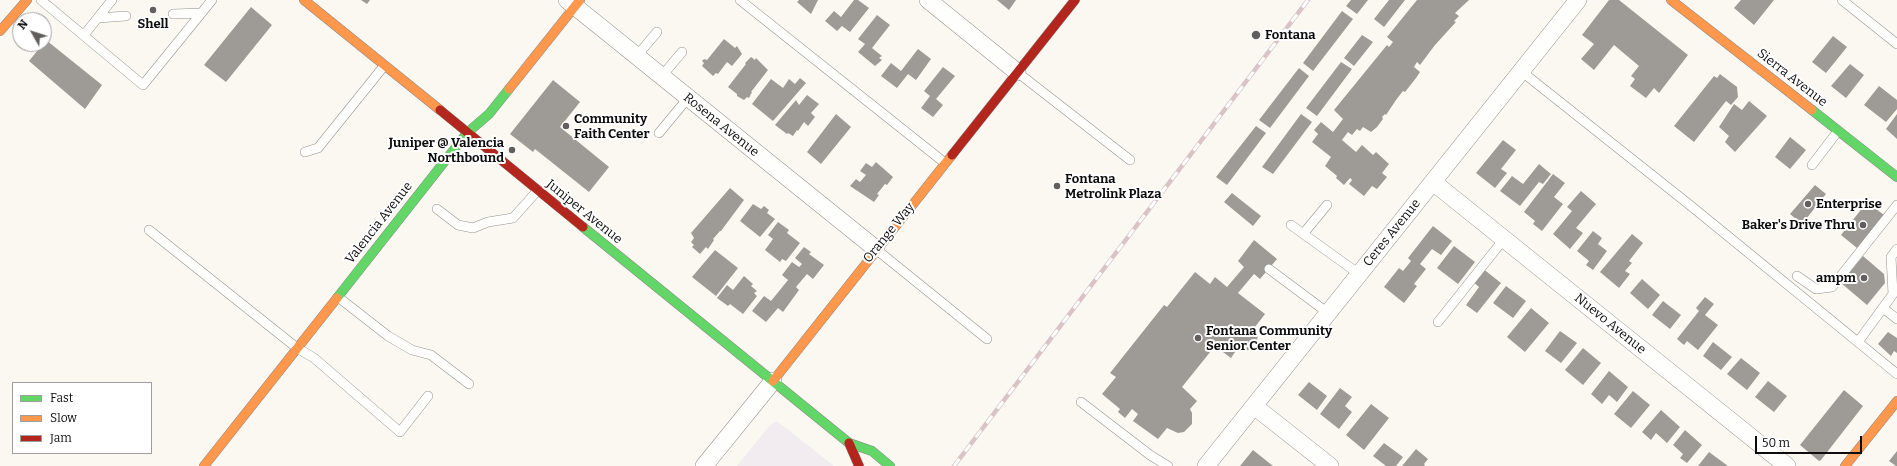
<!DOCTYPE html>
<html>
<head>
<meta charset="utf-8">
<style>
  body { margin:0 }
  #map { position:relative; width:1897px; height:466px; overflow:hidden; background:#fbf8f1; font-family:Bitter,serif }
  canvas { display:block }
  .legend { position:absolute; left:12px; top:382px; width:140px; height:72px; box-sizing:border-box; background:#fff; border:1px solid #9e9e9e; margin:0; padding:5px 7px; list-style:none; font-size:12px; color:#0d0d0d }
  .legend li { display:flex; align-items:center; gap:8px; height:20px }
  .legend b { width:20px; border:1px solid #9e9e9e }
  .north { position:absolute; left:12px; top:12px; width:40px; height:40px; box-sizing:border-box; background:#fff; border:1px solid #9e9e9e; border-radius:50%; rotate:309deg; font-size:11px; font-weight:700; line-height:16px; text-align:center; color:#0d0d0d }
  .north::after { content:''; display:block; margin:auto; width:14px; height:18px; background:#605f5d; clip-path:polygon(50% 0,100% 100%,50% 72%,0 100%) }
  .scale { position:absolute; left:1755px; top:436px; width:107px; height:18px; box-sizing:border-box; border:2px solid #0d0d0d; border-top:0; padding-left:5px; font-size:12px; line-height:14px; white-space:nowrap; color:#0d0d0d; -webkit-text-stroke:3px #fff; paint-order:stroke }
</style>
</head>
<body>
<div id="map">
<canvas width="1897" height="466"></canvas>
<ul class="legend">
<li><b style="height:5px;background:#63d668"></b>Fast</li>
<li><b style="height:5px;background:#ff974d"></b>Slow</li>
<li><b style="height:5px;background:#b3261e"></b>Jam</li>
</ul>
<div class="north">N</div>
<div class="scale">50 m</div>
</div>
<script>
const g = document.querySelector('canvas').getContext('2d');
g.lineJoin = 'round';
function fill(path, color) { g.fillStyle = color; g.fill(path, 'evenodd'); }
function stroke(path, color, width, dash) { g.strokeStyle = color; g.lineWidth = width; g.lineCap = dash ? 'butt' : 'round'; g.setLineDash(dash || []); g.stroke(path); }
function write(font, color, halo, rows, align = 'center') {
  g.font = font + ' Bitter,serif'; g.lineWidth = 4; g.setLineDash([]); g.textBaseline = 'middle'; g.strokeStyle = halo; g.fillStyle = color; for (const [text, x, y, turn = 0] of rows) {
    g.save(); g.translate(x, y); g.rotate((+turn || 0) * Math.PI / 180); g.textAlign = isNaN(turn) ? turn : align; if (halo) g.strokeText(text, 0, 0); g.fillText(text, 0, 0); g.restore();
  }
}
const industrial = new Path2D(`
  M777 421 834 466H737L770 425Z`);
const building = new Path2D(`
  M361 0H370L367 4Z
  M799 0H818L811 14 797 2Z
  M854 0H858L869 8 850 32 842 26 837 31 825 21 834 11 841 17Z
  M997 0H1016L1009 10Z
  M1351 0H1368L1357 14 1346 6Z
  M1389 0H1405L1384 27 1374 19Z
  M1417 0H1469L1455 13 1459 16 1454 21 1456 22 1435 45 1420 65 1417 62 1414 67 1420 72 1416 78 1405 92 1403 91 1396 100 1386 115 1385 114 1382 117 1383 119 1377 127 1371 132 1363 127 1360 131 1357 129 1352 135 1348 132 1342 140 1356 152 1362 145 1373 155 1376 152 1389 164 1382 173 1387 177 1377 189 1372 186 1364 196 1349 184 1352 180 1350 178 1344 185 1336 178 1337 176 1325 166 1331 157 1312 142 1318 134 1314 130 1321 122 1333 132 1343 119 1334 110 1387 45 1389 47 1393 42 1387 37Z
  M1609 0H1619L1688 55 1659 93 1654 88 1646 98 1630 86 1635 79 1631 76 1639 66 1614 45 1594 70 1581 59 1594 44 1582 35Z
  M1741 0H1774L1754 25 1734 8Z
  M251 7 272 25 226 82 204 65Z
  M1342 11 1353 19 1313 71 1303 63Z
  M877 15 890 25 872 48 882 56 879 58 882 60 875 66 858 52 865 44 858 39Z
  M1362 35 1373 42 1354 66 1344 58Z
  M1833 36 1847 47 1826 73 1812 62Z
  M724 39 735 48 737 46 742 54 732 66 727 62 718 74 716 73 713 76 702 66 704 63 702 61 704 59 707 60Z
  M46 40 102 85 85 109 29 61Z
  M918 49 931 59 916 80 908 74 897 88 881 76 891 63 901 71Z
  M751 57 755 60 756 58 768 70 751 92H752L749 98 747 97 744 100 737 96V94L728 87 746 64 745 63Z
  M1341 62 1352 69 1317 116 1306 108Z
  M1850 64 1864 75 1846 98 1831 86Z
  M943 67 955 76 936 99 943 105 933 117 921 108 930 96 924 91Z
  M1299 68 1309 76 1270 128 1259 120Z
  M1720 74 1737 87 1738 97 1731 105 1726 101 1694 142 1674 126 1714 76 1717 78Z
  M800 78 806 83 773 121 752 104 771 79 783 88 789 79 795 84Z
  M553 80 580 102 560 127 609 167 589 192 535 149 533 152 510 134Z
  M1879 86 1897 100V109L1886 122 1864 105Z
  M807 95 819 104 811 113 815 117 808 126 804 122 798 131 797 130 793 136 788 133 787 134 775 125 796 100 799 105Z
  M1749 101 1767 116 1735 152 1725 142 1729 136 1719 127 1734 104 1742 110Z
  M836 114 851 127 821 164 807 152Z
  M1301 114 1312 122 1273 174 1262 167Z
  M1897 114V139L1886 129Z
  M1256 126 1266 133 1227 185 1216 177Z
  M1790 137 1806 150 1790 169 1775 157Z
  M1503 140 1516 150 1501 169 1507 173 1495 188 1476 173Z
  M876 162 893 177 887 185 885 184 877 194 879 195 874 202 850 186 856 179 860 182 866 175 860 171 866 163 872 167Z
  M1539 164 1551 174 1543 184 1539 182 1520 206 1500 191 1512 176 1523 184Z
  M1553 174 1565 183 1554 197 1563 204 1542 231 1533 224 1535 221 1524 212Z
  M1815 185 1826 194 1802 224 1790 214Z
  M730 188 744 200 721 231H720L713 239 714 240 708 249 706 247 700 254 692 247 694 245 691 242 694 238 691 233Z
  M1581 191 1596 204 1576 228 1583 233 1570 249 1553 234 1572 211 1567 207Z
  M1232 193 1261 216 1253 226 1224 202Z
  M1867 202 1884 215 1857 248 1841 235Z
  M753 204 761 209 764 206 769 210 767 213 775 219 760 237 740 221Z
  M778 222 789 230 787 233 800 243 786 261 782 259 780 262 765 250 773 239 768 235Z
  M1433 226 1452 241 1441 255 1432 249 1420 264 1426 269 1414 284 1417 286 1404 303 1384 287 1399 268 1403 271 1411 261 1408 258Z
  M1593 231 1602 238 1598 244 1607 251 1593 270 1586 265 1589 261 1577 251Z
  M1632 234 1643 243 1629 261 1632 263 1625 271 1630 274 1619 288 1600 272Z
  M1254 240 1277 259 1260 279 1254 274 1238 293 1265 314 1255 327 1258 335 1257 341 1251 349 1245 351 1237 349 1231 358 1215 346 1182 387 1197 401 1190 409 1192 413V424L1184 432 1178 433 1167 428 1158 439 1133 421 1138 414 1132 409 1125 418 1118 412 1120 409 1102 394 1116 377 1110 373 1164 305 1167 307 1195 272 1210 284 1215 277 1227 287 1244 267 1238 261Z
  M1454 246 1475 262 1458 284 1437 268Z
  M804 247 811 252 809 254 824 265 813 279 807 274 796 287 799 290 783 312 778 308 766 322 752 311 764 296 771 301 788 280 782 275 792 262 799 267 802 264 795 258Z
  M715 250 738 268 716 296 692 277Z
  M1863 256 1884 274 1885 283 1867 305 1841 283Z
  M1482 268 1501 283 1477 313 1466 305 1479 287 1472 281Z
  M744 276 753 284 751 286 757 291 754 293 757 296 743 314 730 304 728 306 717 298 727 285 733 290Z
  M1642 279 1660 295 1648 309 1630 293Z
  M1506 286 1526 301 1513 318 1493 303Z
  M1705 297 1714 304 1705 315 1718 325 1698 350 1687 341 1684 345 1677 339 1699 311 1696 308Z
  M1663 301 1681 315 1670 329 1652 315Z
  M1531 308 1549 323 1525 352 1507 337Z
  M1560 331 1577 343 1561 363 1545 351Z
  M1888 332 1897 338V353L1894 351 1891 356 1878 344Z
  M1713 342 1732 357 1721 370 1703 356Z
  M1583 348 1601 363 1583 385 1565 370Z
  M1741 358 1760 373 1747 390 1727 374Z
  M1609 371 1628 387 1617 402 1609 395 1602 404 1591 394Z
  M1768 381 1787 396 1774 412 1755 397Z
  M1309 382 1327 396 1317 410 1298 395Z
  M1340 388 1352 397 1345 406 1352 412 1339 429 1320 414Z
  M1844 390 1863 406 1821 460 1819 461 1800 445Z
  M1633 391 1650 405 1631 428 1614 414Z
  M1371 404 1389 418 1364 450 1346 435Z
  M1661 410 1680 427 1667 443 1656 433 1651 440 1642 432Z
  M1685 430 1702 445 1687 463 1680 458 1683 454 1673 445Z
  M1384 443 1403 457 1396 466H1386L1373 456Z
  M1416 449 1428 459 1424 464 1425 466H1402Z
  M1253 450 1273 466H1240Z
  M1897 451V466H1896L1889 461Z
  M1709 452 1728 466H1698Z`);
const lane = new Path2D(`
  M41 0 143 85 212 0
  M740 0 945 163
  M1842 0 1897 44
  M173 14 201 13
  M98 18 126 16
  M84 35 112 0
  M636 57 657 32
  M1521 71 1691 206 1897 374
  M1017 72 1130 160
  M661 77 682 52
  M659 133 688 98
  M305 152 318 148 384 66
  M1812 165 1838 131
  M437 209 458 225 473 228 488 222 513 218 538 190
  M1291 225 1359 274
  M149 230 297 348 314 358 400 432 428 396
  M1303 234 1327 205
  M877 250 987 339
  M1269 269 1328 313
  M1797 276 1816 289 1832 287 1897 205
  M338 297 388 336 412 350 431 355 469 384
  M1883 308 1897 319
  M1438 322 1504 239
  M1858 342 1893 294 1891 257 1897 249
  M1081 402 1150 455 1168 466`);
const street = new Path2D(`
  M567 0 876 249
  M928 0 1017 72
  M1433 182 1787 466
  M1254 406 1330 466
  M704 466 773 381
  M1206 466 1578 0`);
const fast = new Path2D(`
  M1812 110 1897 177
  M583 227 849 443 872 451 890 466
  M337 298 467 133 489 114 509 89`);
const slow = new Path2D(`
  M304 0 440 110
  M1671 0 1812 110
  M0 31 27 0
  M509 89 580 0
  M773 381 952 155
  M204 466 337 298
  M1845 466 1897 401`);
const jam = new Path2D(`
  M440 110 583 227
  M952 155 1075 0
  M849 443 859 466`);
const rail = new Path2D(`
  M954 466 1308 0`);
const markers = [
  [153,10,4,"#605f5d"],
  [1256,35,5,"#605f5d"],
  [566,126,4,"#605f5d"],
  [512,150,4,"#605f5d"],
  [1057,186,4,"#605f5d"],
  [1808,204,4,"#605f5d"],
  [1863,225,4,"#605f5d"],
  [1864,278,4,"#605f5d"],
  [1198,338,4,"#605f5d"]
];
const poiNames = [
  ["Shell",153,24,"center"],
  ["Fontana",1265,35],
  ["Community",574,119],
  ["Faith Center",574,134],
  ["Juniper @ Valencia",504,143,"right"],
  ["Northbound",504,158,"right"],
  ["Fontana",1065,179],
  ["Metrolink Plaza",1065,194],
  ["Enterprise",1816,204],
  ["Baker's Drive Thru",1855,225,"right"],
  ["ampm",1856,278,"right"],
  ["Fontana Community",1206,331],
  ["Senior Center",1206,346]
];
const streetNames = [
  ["Sierra Avenue",1792,78,38],
  ["Rosena Avenue",721,125,39],
  ["Juniper Avenue",584,212,39],
  ["Valencia Avenue",379,223,-52],
  ["Orange Way",889,233,-51],
  ["Ceres Avenue",1392,233,-51],
  ["Nuevo Avenue",1610,324,39]
];
fill(industrial, '#f2ebef');
fill(building, '#9e9b97');
stroke(lane, '#949390', 10);
stroke(street, '#949390', 18);
stroke(fast, '#8b8986', 10);
stroke(slow, '#8b8986', 10);
stroke(jam, '#8b8986', 10);
stroke(lane, '#fefefd', 9);
stroke(street, '#fefefd', 17);
stroke(fast, '#63d668', 9);
stroke(slow, '#ff974d', 9);
stroke(jam, '#b3261e', 9);
stroke(rail, '#d9c3c6', 4.5);
stroke(rail, '#fff', 3, [9]);
for (const [x, y, r, color] of markers) { const dot = new Path2D(); dot.arc(x, y, r, 0, 2 * Math.PI); g.fillStyle = color; g.fill(dot); stroke(dot, '#fff', 1.5); }
write('bold 13px', '#0d0d0d', '#fff', poiNames, 'left');
write('13px', '#0d0d0d', '#fff', streetNames);
</script>
</body>
</html>
